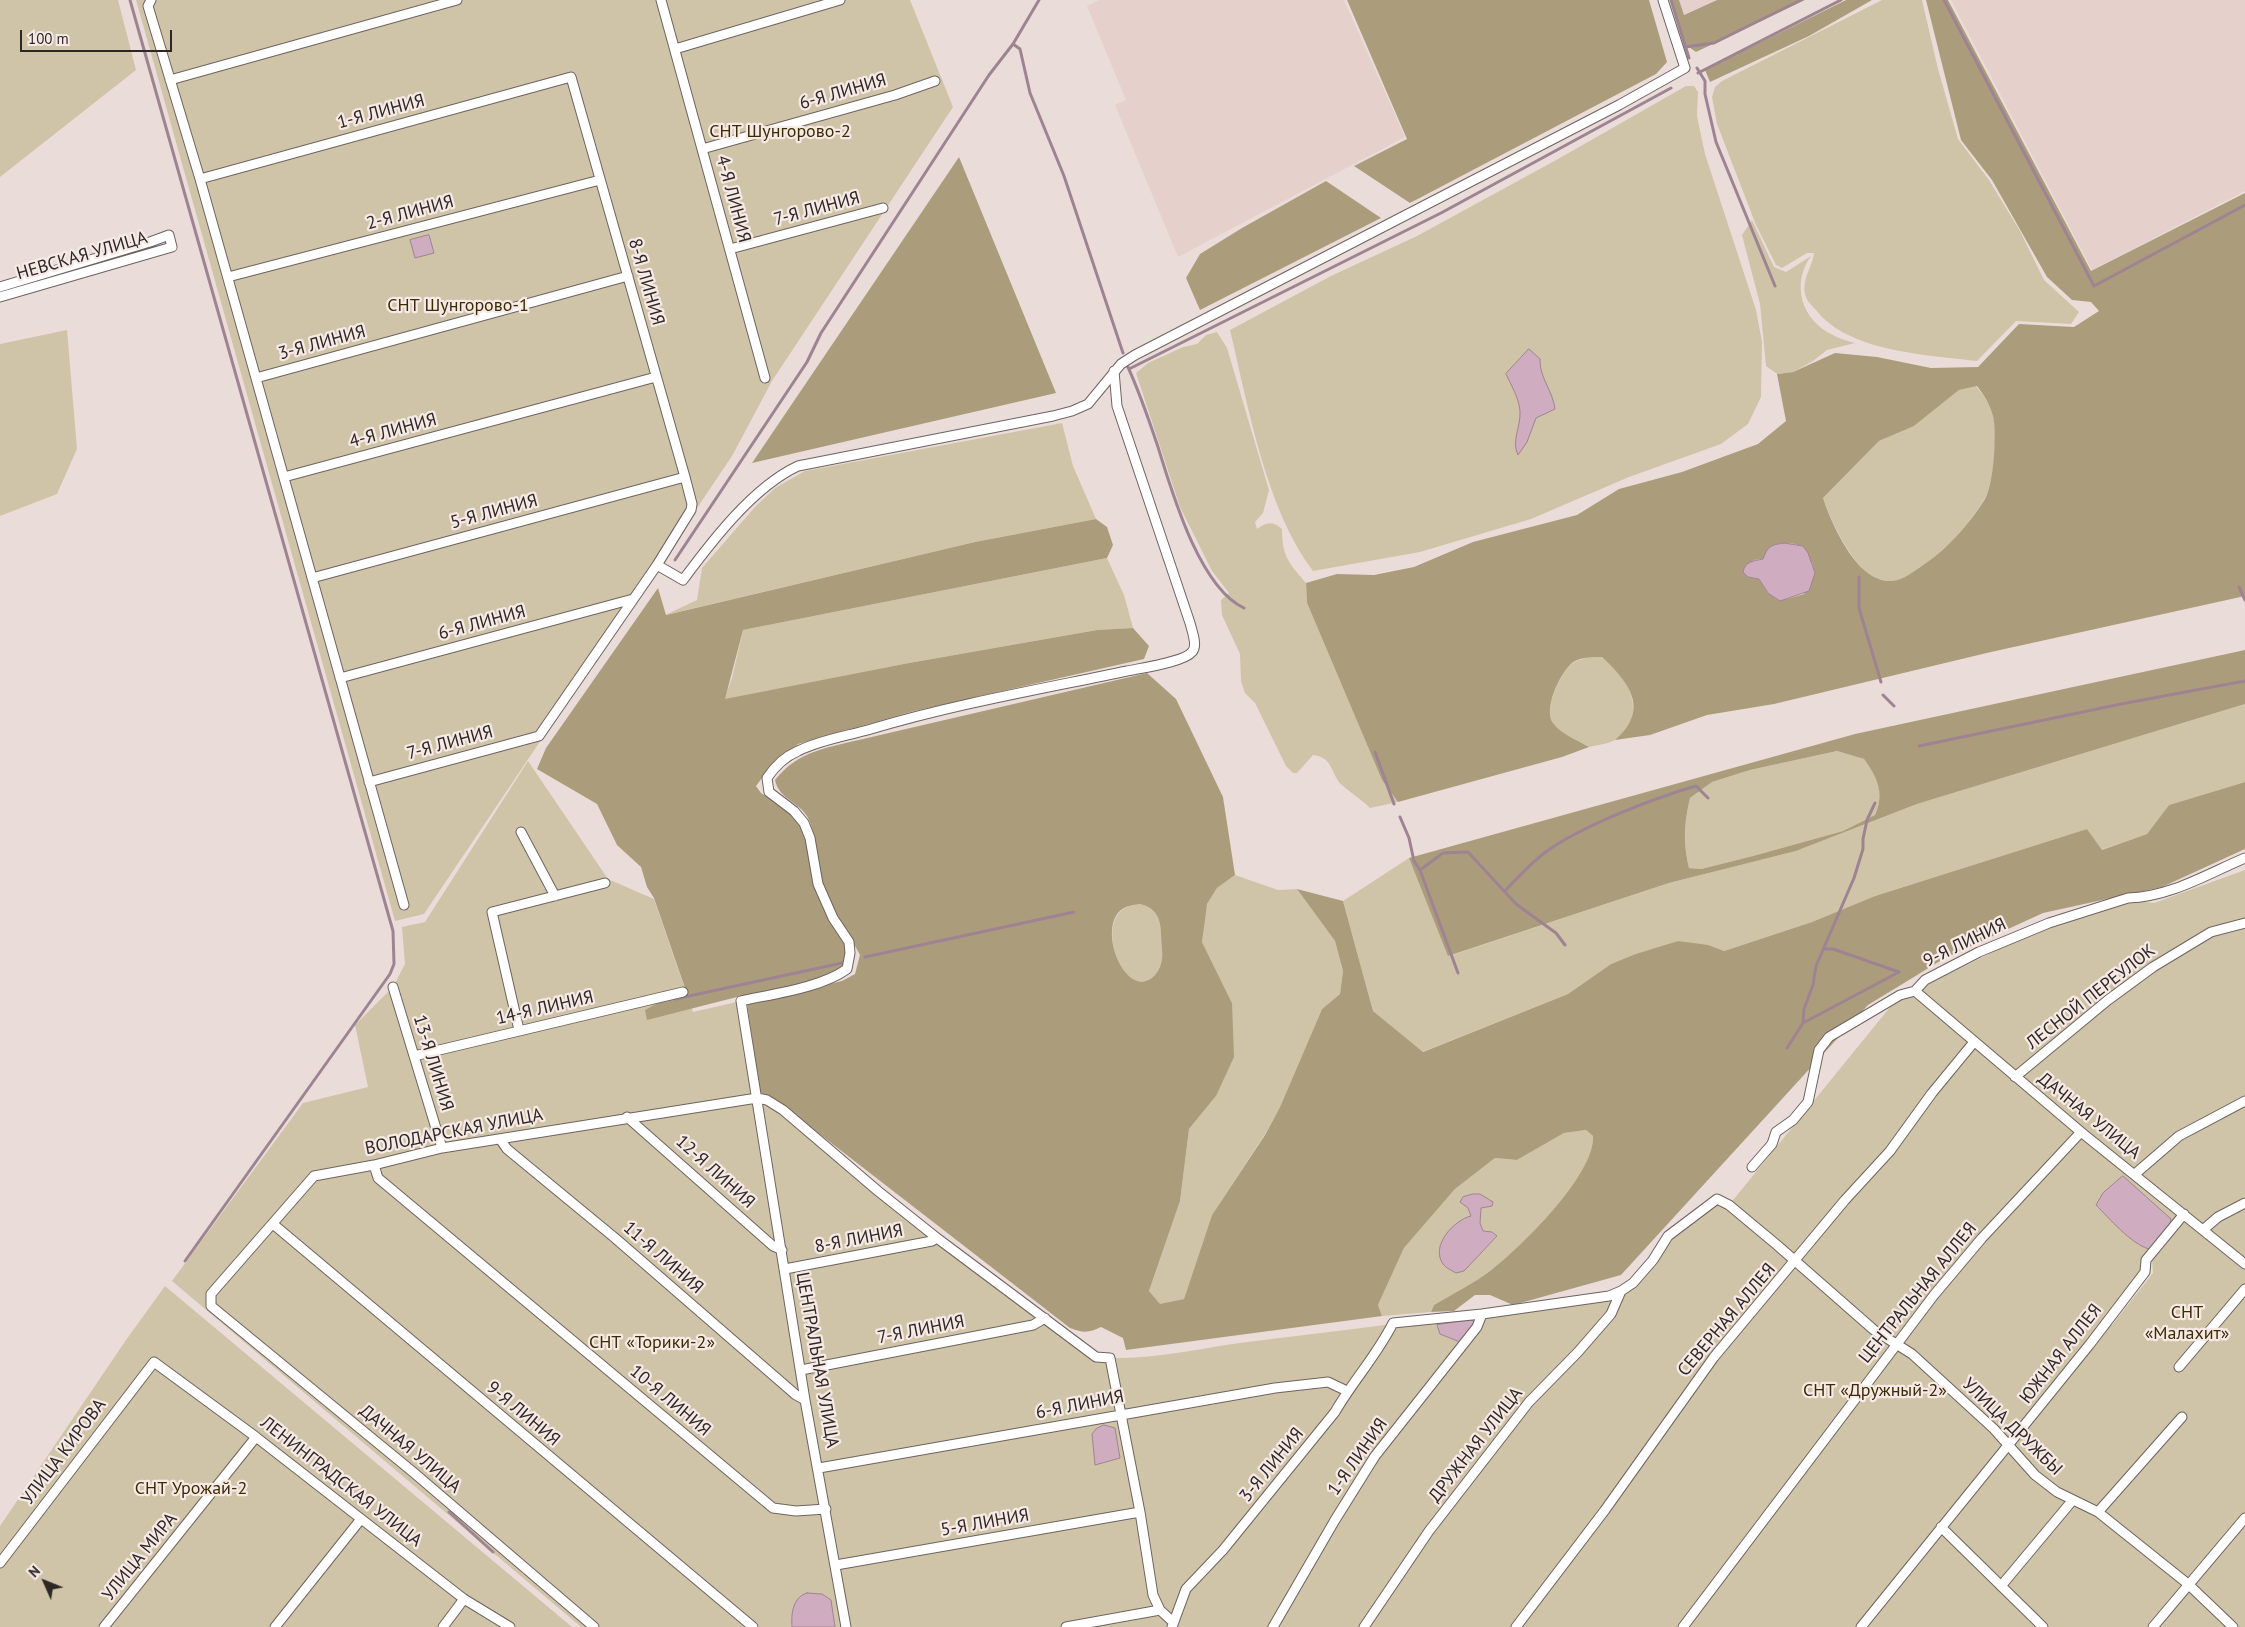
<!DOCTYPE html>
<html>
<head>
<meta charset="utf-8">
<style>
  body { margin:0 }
  #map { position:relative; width:2245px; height:1627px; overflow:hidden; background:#eaddd9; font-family:"PT Sans",sans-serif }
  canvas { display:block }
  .north { position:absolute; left:20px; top:1557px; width:50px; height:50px; -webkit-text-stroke:4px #f7eae6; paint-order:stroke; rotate:314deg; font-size:14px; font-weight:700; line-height:20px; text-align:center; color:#2d2826 }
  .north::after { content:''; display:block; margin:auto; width:18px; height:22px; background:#2d2826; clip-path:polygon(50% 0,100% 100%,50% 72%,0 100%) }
  .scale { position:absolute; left:20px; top:30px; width:152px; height:22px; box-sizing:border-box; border:2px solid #2d2826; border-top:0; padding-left:6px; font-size:15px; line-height:18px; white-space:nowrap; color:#2d2826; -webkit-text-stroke:4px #f7eae6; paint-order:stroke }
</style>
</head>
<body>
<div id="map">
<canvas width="2245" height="1627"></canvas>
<div class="north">N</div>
<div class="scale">100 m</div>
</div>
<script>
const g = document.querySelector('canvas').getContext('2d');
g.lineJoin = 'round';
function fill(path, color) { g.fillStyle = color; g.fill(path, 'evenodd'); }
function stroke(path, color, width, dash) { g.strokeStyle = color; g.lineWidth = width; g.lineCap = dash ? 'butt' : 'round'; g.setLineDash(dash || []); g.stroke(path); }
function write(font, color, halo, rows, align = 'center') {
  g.font = font + ' "PT Sans",sans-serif'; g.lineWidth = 4.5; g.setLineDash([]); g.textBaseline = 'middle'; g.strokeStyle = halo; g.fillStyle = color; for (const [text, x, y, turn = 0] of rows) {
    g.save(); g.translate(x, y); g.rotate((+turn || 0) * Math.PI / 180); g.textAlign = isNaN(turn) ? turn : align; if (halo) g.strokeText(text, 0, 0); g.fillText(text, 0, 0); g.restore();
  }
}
const built = new Path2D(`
  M1099 0H1344L1405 137 1178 257 1115 105 1126 100 1087 6Z
  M1679 0H1717L1683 15Z
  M1951 0H2245V191L2092 270Z`);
const green = new Path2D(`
  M0 0H118L136 70 0 177Z
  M136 0H910L953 107 772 381 732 456 424 914 395 921Z
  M1882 0H1922L1938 69 1958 139 1989 180 2020 231 2044 280 2079 312 2071 324 2016 321 1977 361C1928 355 1848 352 1816 310 1812 306 1806 300 1805 294 1802 279 1812 267 1814 253H1807L1782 268 1776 265 1756 225 1717 124 1712 97 1715 87 1722 81Z
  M1686 86H1694L1698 92 1697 116 1705 154 1756 310 1762 342 1761 397 1748 424 1721 444 1629 477 1531 519 1420 552 1313 571C1266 509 1248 406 1230 330L1331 276 1417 236 1558 159Z
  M1752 220 1774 267 1786 272 1811 256C1791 284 1801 320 1833 335 1840 339 1848 341 1855 343L1827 350 1813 361 1793 372 1777 374 1766 366 1760 304 1742 235Z
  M67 330 77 449 57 494 0 516V344Z
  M1217 332 1227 348 1269 490 1263 513 1255 522 1257 529C1267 522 1272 521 1282 529 1282 557 1289 563 1306 583L1307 603 1382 780 1398 802 1370 808C1361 799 1351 793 1342 785 1331 776 1334 757 1313 755L1297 773H1293L1286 766 1255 703 1245 693 1241 681 1240 654 1222 615 1221 600 1229 593 1212 571 1180 507 1136 373 1148 363 1183 347 1197 344 1206 335Z
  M1976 386C1983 395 1990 404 1993 416 1998 433 1994 483 1985 498 1970 523 1949 547 1926 563 1917 569 1904 581 1892 582 1859 584 1832 524 1823 498L1879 441 1914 426 1959 390Z
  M1062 423 1073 466 1096 519 975 542 665 615 697 600 702 568 755 507 775 488 805 471Z
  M1107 558 1124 595 1133 628 1097 630 909 663 724 700 732 678 743 630Z
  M1588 657H1602C1608 663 1617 669 1622 676 1636 696 1640 727 1615 740 1608 744 1597 745 1589 747 1577 740 1560 734 1553 723 1543 709 1561 671 1573 663 1577 660 1584 659 1588 657Z
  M2245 704V782L2169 805 2147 834 2101 850 2087 829 1875 896 1812 922 1724 951 1678 941 1611 964 1568 994 1422 1052 1373 1011 1343 901 1409 858 1449 956 1669 883 1796 851 1917 804Z
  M1837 751 1864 759C1878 778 1885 792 1875 815L1843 831 1753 856 1701 869 1689 868C1683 839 1684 827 1690 798L1712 782 1750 770Z
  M528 761 608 879 654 899 693 1012 741 1001 757 1098 767 1100 878 1191 1096 1357C1149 1362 1202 1347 1255 1341 1373 1327 1491 1311 1609 1296L1633 1283 1668 1236 1717 1199 1729 1205 1891 1006 1929 984 2007 945 2045 929 2126 900 2154 903 2245 870V1101L2181 1138 2245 1106V1627H2159L2187 1594 2188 1586 2153 1627H581L172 1281 303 1103 368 1087 355 1025 393 987 405 964 402 927 425 922ZM2185 1218 2152 1260 2153 1273 2112 1325 2102 1328 2145 1272 2146 1260Z
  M1235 875 1278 890 1297 889 1335 941 1343 971 1340 994 1322 1009 1280 1107 1265 1134 1212 1215 1184 1299 1160 1305 1149 1291 1180 1201 1189 1129 1216 1096 1232 1003 1202 942 1203 925 1207 904 1217 888Z
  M1140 904C1164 910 1160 928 1162 950 1163 959 1161 968 1155 975 1128 1004 1096 930 1122 910 1127 906 1134 905 1140 904Z
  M1586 1130 1593 1136C1595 1175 1520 1248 1490 1271 1473 1284 1452 1294 1434 1305L1431 1312 1382 1316 1378 1305 1404 1248 1455 1189 1495 1158 1517 1160 1564 1133ZM1493 1202 1492 1206 1481 1207 1480 1223 1483 1231 1492 1232 1497 1236 1477 1257 1439 1254C1443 1234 1454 1226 1471 1216L1468 1208Z
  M165 1286 572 1627H0V1526L126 1340Z`);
const forest = new Path2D(`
  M1347 0H1649L1667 62 1656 74 1410 203 1354 166 1407 139Z
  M1670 0H1679L1684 15 1717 0H1805L1696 52 1686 45Z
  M1846 0H1872L1809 36 1710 82 1705 70Z
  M1926 0H1948L2091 271 2245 193V596L1991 652 1774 704 1707 715 1650 735 1615 740C1650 710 1630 683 1602 657 1592 657 1580 657 1572 663 1560 673 1543 709 1553 723 1561 734 1577 740 1589 747L1562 757 1398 802 1382 780 1307 603 1306 583 1337 574 1374 575 1414 567 1473 542 1577 515 1619 489 1682 472 1758 444 1786 421 1777 374 1793 372 1835 353 1877 357 1931 368 1978 367 2019 324 2074 327 2099 311 2091 302 2072 300 2047 277 1992 180 1961 140ZM1977 386C1984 395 1990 405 1993 416 1997 433 1994 483 1985 499 1970 523 1949 547 1926 563 1917 569 1903 581 1892 581 1858 584 1832 525 1823 498L1879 441 1914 426 1959 390ZM1784 543 1796 544 1812 563 1815 573 1804 594 1787 599 1778 600 1768 593 1759 579 1748 577 1743 572 1754 560 1763 559C1769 548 1771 545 1784 543Z
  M959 157 1056 393 752 463Z
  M1326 181 1381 218 1200 310 1186 278 1200 254 1242 228Z
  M1096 519 1107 527 1113 545 1107 558 743 630 725 699 909 663 1097 630 1133 628 1149 646 1144 659 914 711 798 744 771 766 756 786 761 793 793 813 802 824 813 868 847 942 845 967C812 982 773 997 737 997L647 1020 645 1010 685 988 654 898 647 887 641 867 617 845 597 804 537 769 546 748 658 588 666 615 975 542Z
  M2245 650V704L1917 804 1796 851 1669 883 1448 956 1409 858 1855 734ZM1837 751 1864 759C1877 777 1885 793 1875 815L1843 831 1753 856 1701 869 1689 868C1683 841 1684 825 1690 798L1712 782 1750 770Z
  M1147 673 1176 699 1223 797 1235 875 1217 888 1207 904 1202 942 1232 1003 1234 1057 1216 1096 1189 1129 1180 1201 1149 1291 1160 1304 1184 1299 1212 1215 1265 1135 1280 1107 1322 1009 1340 994 1343 971 1335 941 1297 889 1343 901 1373 1011 1423 1052 1568 994 1611 964 1636 954 1678 941 1708 945 1724 951 1812 922 1875 896 2087 829 2102 850 2147 834 2169 805 2245 782V849L2162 887 2043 913 1945 958 1868 1005 1621 1275 1513 1305 1490 1295H1475L1454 1311 1431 1312 1434 1305C1452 1294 1473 1284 1490 1271 1520 1248 1595 1175 1593 1136L1586 1130 1564 1133 1517 1160 1495 1158 1455 1189 1404 1248 1378 1305 1382 1316 1126 1350 1123 1338 1101 1327C1089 1333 1083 1333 1070 1328L786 1108 760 1092 747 1003 842 981 855 974 860 955C848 931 830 910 821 884 814 864 818 840 809 820 801 802 779 800 775 780 799 750 827 748 863 739ZM1140 904C1164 910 1160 928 1162 950 1163 959 1161 968 1155 975 1128 1004 1096 930 1121 910 1126 906 1133 905 1140 904Z`);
const water = new Path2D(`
  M429 235 434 253 415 258 410 240Z
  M1529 349 1540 359C1539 377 1553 391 1555 409L1536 418 1527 442 1518 455C1511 441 1521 427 1520 411 1519 398 1511 385 1506 374Z
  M1784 543 1803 546 1808 553 1815 573 1809 591 1780 601 1768 593 1759 579 1748 577 1743 572C1745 561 1754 561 1763 559 1768 546 1770 545 1784 543Z
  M2123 1176 2171 1219 2170 1224 2149 1249C2131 1244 2109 1218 2096 1205L2103 1193Z
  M1473 1194H1480L1493 1202 1492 1206 1481 1208 1480 1223 1483 1231 1492 1232 1497 1236 1464 1271 1456 1273C1451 1270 1446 1268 1443 1264 1430 1246 1454 1220 1471 1216L1468 1208 1460 1202 1463 1197Z
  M1471 1320 1475 1322 1460 1342 1440 1334 1437 1325Z
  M1104 1425 1115 1428 1120 1458 1095 1465 1092 1434 1096 1429Z
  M807 1593 822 1594 831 1600 835 1627H792C791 1613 793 1597 807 1593Z`);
const stream = new Path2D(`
  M130 0 393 931 394 964 390 974 185 1261
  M1671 0 1689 58
  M1944 0 2094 286 2245 205
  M1013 44 1020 49 1030 93 1064 176 1123 353
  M1685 47 1714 43 1801 0
  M1697 68 1705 81V94L1716 142 1775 286
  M1698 73 1841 0
  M1127 365C1139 391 1149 420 1158 447 1172 492 1199 587 1244 608
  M1129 369 1441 213 1671 88
  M675 560 807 362 821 333 989 75 1013 44 1039 0
  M1859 577V608L1881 682
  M2239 587 2245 600
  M1883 695 1894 706
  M1919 746 2126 703 2245 681
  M1375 752 1394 804
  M1400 817 1409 838 1414 861 1420 870 1458 973
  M1420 870 1443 853 1468 852 1516 904 1556 933 1565 945
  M1505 891C1518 877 1532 862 1547 851 1582 826 1654 798 1696 786L1708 798
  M865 957 1074 912
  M675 999 842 963
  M1803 1023 1899 972 1833 949H1823
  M1787 1048 1803 1023 1804 1009 1813 985 1816 966 1854 878 1863 849V839L1867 820 1875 803
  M449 1512 493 1552`);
const minor = new Path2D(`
  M151 0 148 6 200 179 404 905
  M661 0 765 378
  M675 49 840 0
  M170 80 457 0
  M702 149 895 95 935 81
  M200 179 571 77 685 477 692 504 691 510 657 565 539 736 369 782
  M730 249 883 208
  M228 277 600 180
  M0 287 150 242 169 235 172 247 0 297
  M256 378 628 276
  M284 477 656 377
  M657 565 683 580C712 541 753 487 798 466L1053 416 1072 411 1088 404 1121 364 1135 355 1619 105 1685 68 1663 0
  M312 578 685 477
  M340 678 633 599
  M521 832 555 896
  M393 987 442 1148
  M1915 991 2081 1132 2245 1264
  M519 1030 492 912 605 883
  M414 1056 683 992
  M2015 1077 2108 1000 2153 967 2211 932 2245 923
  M627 1117 773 1246 782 1250
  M500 1139 507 1149 615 1238 796 1395 805 1400
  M374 1165 378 1178 773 1508 796 1511 826 1509
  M1752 1167 1772 1144 1776 1132 1793 1120 1808 1102 1819 1050 1829 1037 1900 995 1915 991 1925 980 1979 952 2049 923 2128 898C2170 897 2207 874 2245 858
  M2135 1174 2179 1136 2245 1101
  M273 1224 753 1627
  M2204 1229 2218 1217 2245 1203
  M785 1269 932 1241 937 1238
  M2179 1367 2245 1289
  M801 1370 1033 1325 1045 1318
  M819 1468 1275 1388 1328 1382 1347 1391
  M2098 1512 2182 1417
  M1941 1527 2043 1627
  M0 1563 154 1362 256 1437 464 1599 510 1627
  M836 1565 1140 1512
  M2001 1586 2072 1501
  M104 1627 256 1437
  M275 1627 361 1519
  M443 1627 464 1599
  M594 1627 413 1472 211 1306V1294L314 1176 374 1165 442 1148 757 1098 767 1100 783 1110 878 1191 937 1238 1096 1357 1110 1358 1140 1512 1153 1595 1160 1610 1173 1622
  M846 1627 805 1400 741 1001C772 994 821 988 847 969L850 953 849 942 833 918 818 884 810 838 804 823 794 811 769 792 767 778C775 766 784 757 798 751 820 740 847 736 871 729 955 704 1041 689 1127 671 1141 668 1184 662 1192 652 1198 646 1192 631 1190 623L1117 406 1114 371
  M1066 1627 1160 1610
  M1172 1627 1186 1589 1223 1550 1335 1412C1353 1381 1377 1355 1393 1323L1482 1314 1609 1296 1621 1291 1633 1283 1653 1260 1668 1236 1717 1199 1729 1205 1777 1245 1874 1330 1912 1354 1994 1429 2035 1475 2057 1492 2098 1512 2188 1584 2233 1627
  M1273 1627 1335 1520 1375 1456 1477 1327 1482 1314
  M1364 1627 1429 1531 1529 1402 1578 1352 1611 1314 1621 1291
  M1516 1627 1605 1510 1714 1357 1845 1200 1890 1151 1932 1093 1974 1042
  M1683 1627 1934 1295 1982 1238 2081 1132
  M1861 1627 2090 1344 2145 1272 2146 1260 2184 1214
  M2153 1627 2245 1518`);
const streetNames = [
  ["6-Я ЛИНИЯ",843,92,-16],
  ["1-Я ЛИНИЯ",381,112,-15],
  ["4-Я ЛИНИЯ",733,199,75],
  ["7-Я ЛИНИЯ",817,209,-15],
  ["2-Я ЛИНИЯ",410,213,-15],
  ["НЕВСКАЯ УЛИЦА",82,256,-16],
  ["8-Я ЛИНИЯ",646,282,74],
  ["3-Я ЛИНИЯ",322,343,-15],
  ["4-Я ЛИНИЯ",393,431,-15],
  ["5-Я ЛИНИЯ",494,512,-15],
  ["6-Я ЛИНИЯ",482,623,-15],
  ["7-Я ЛИНИЯ",450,743,-15],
  ["9-Я ЛИНИЯ",1965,943,-26],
  ["ЛЕСНОЙ ПЕРЕУЛОК",2091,997,-38],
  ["14-Я ЛИНИЯ",545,1008,-13],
  ["13-Я ЛИНИЯ",433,1063,73],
  ["ДАЧНАЯ УЛИЦА",2089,1116,39],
  ["ВОЛОДАРСКАЯ УЛИЦА",454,1132,-11],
  ["12-Я ЛИНИЯ",715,1172,42],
  ["8-Я ЛИНИЯ",859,1239,-11],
  ["11-Я ЛИНИЯ",663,1258,41],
  ["ЦЕНТРАЛЬНАЯ АЛЛЕЯ",1918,1293,-51],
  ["СЕВЕРНАЯ АЛЛЕЯ",1727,1320,-50],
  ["7-Я ЛИНИЯ",921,1330,-11],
  ["ЮЖНАЯ АЛЛЕЯ",2061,1354,-52],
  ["ЦЕНТРАЛЬНАЯ УЛИЦА",817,1360,80],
  ["10-Я ЛИНИЯ",670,1401,40],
  ["6-Я ЛИНИЯ",1080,1405,-11],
  ["9-Я ЛИНИЯ",523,1414,40],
  ["УЛИЦА ДРУЖБЫ",2012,1427,44],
  ["ДРУЖНАЯ УЛИЦА",1476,1445,-52],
  ["ДАЧНАЯ УЛИЦА",410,1449,40],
  ["УЛИЦА КИРОВА",64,1452,-53],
  ["1-Я ЛИНИЯ",1358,1457,-55],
  ["3-Я ЛИНИЯ",1272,1465,-51],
  ["ЛЕНИНГРАДСКАЯ УЛИЦА",341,1482,38],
  ["5-Я ЛИНИЯ",985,1523,-10],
  ["УЛИЦА МИРА",140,1557,-51]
];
const parkNames = [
  ["СНТ Шунгорово-2",780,132],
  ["СНТ Шунгорово-1",458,306],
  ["СНТ",2187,1313],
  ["«Малахит»",2187,1334],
  ["СНТ «Торики-2»",652,1343],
  ["СНТ «Дружный-2»",1875,1391],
  ["СНТ Урожай-2",191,1489]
];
fill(built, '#e5d0cb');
fill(green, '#cfc4a8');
fill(forest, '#ab9d7c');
fill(water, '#cfacc0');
stroke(water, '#9e8492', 1);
stroke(stream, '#9e8492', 3);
stroke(minor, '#6e6360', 11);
stroke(minor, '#fff', 9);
write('18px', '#2d2826', '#f7eae6', streetNames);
write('18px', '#3a2b00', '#f7eae6', parkNames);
</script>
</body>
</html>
